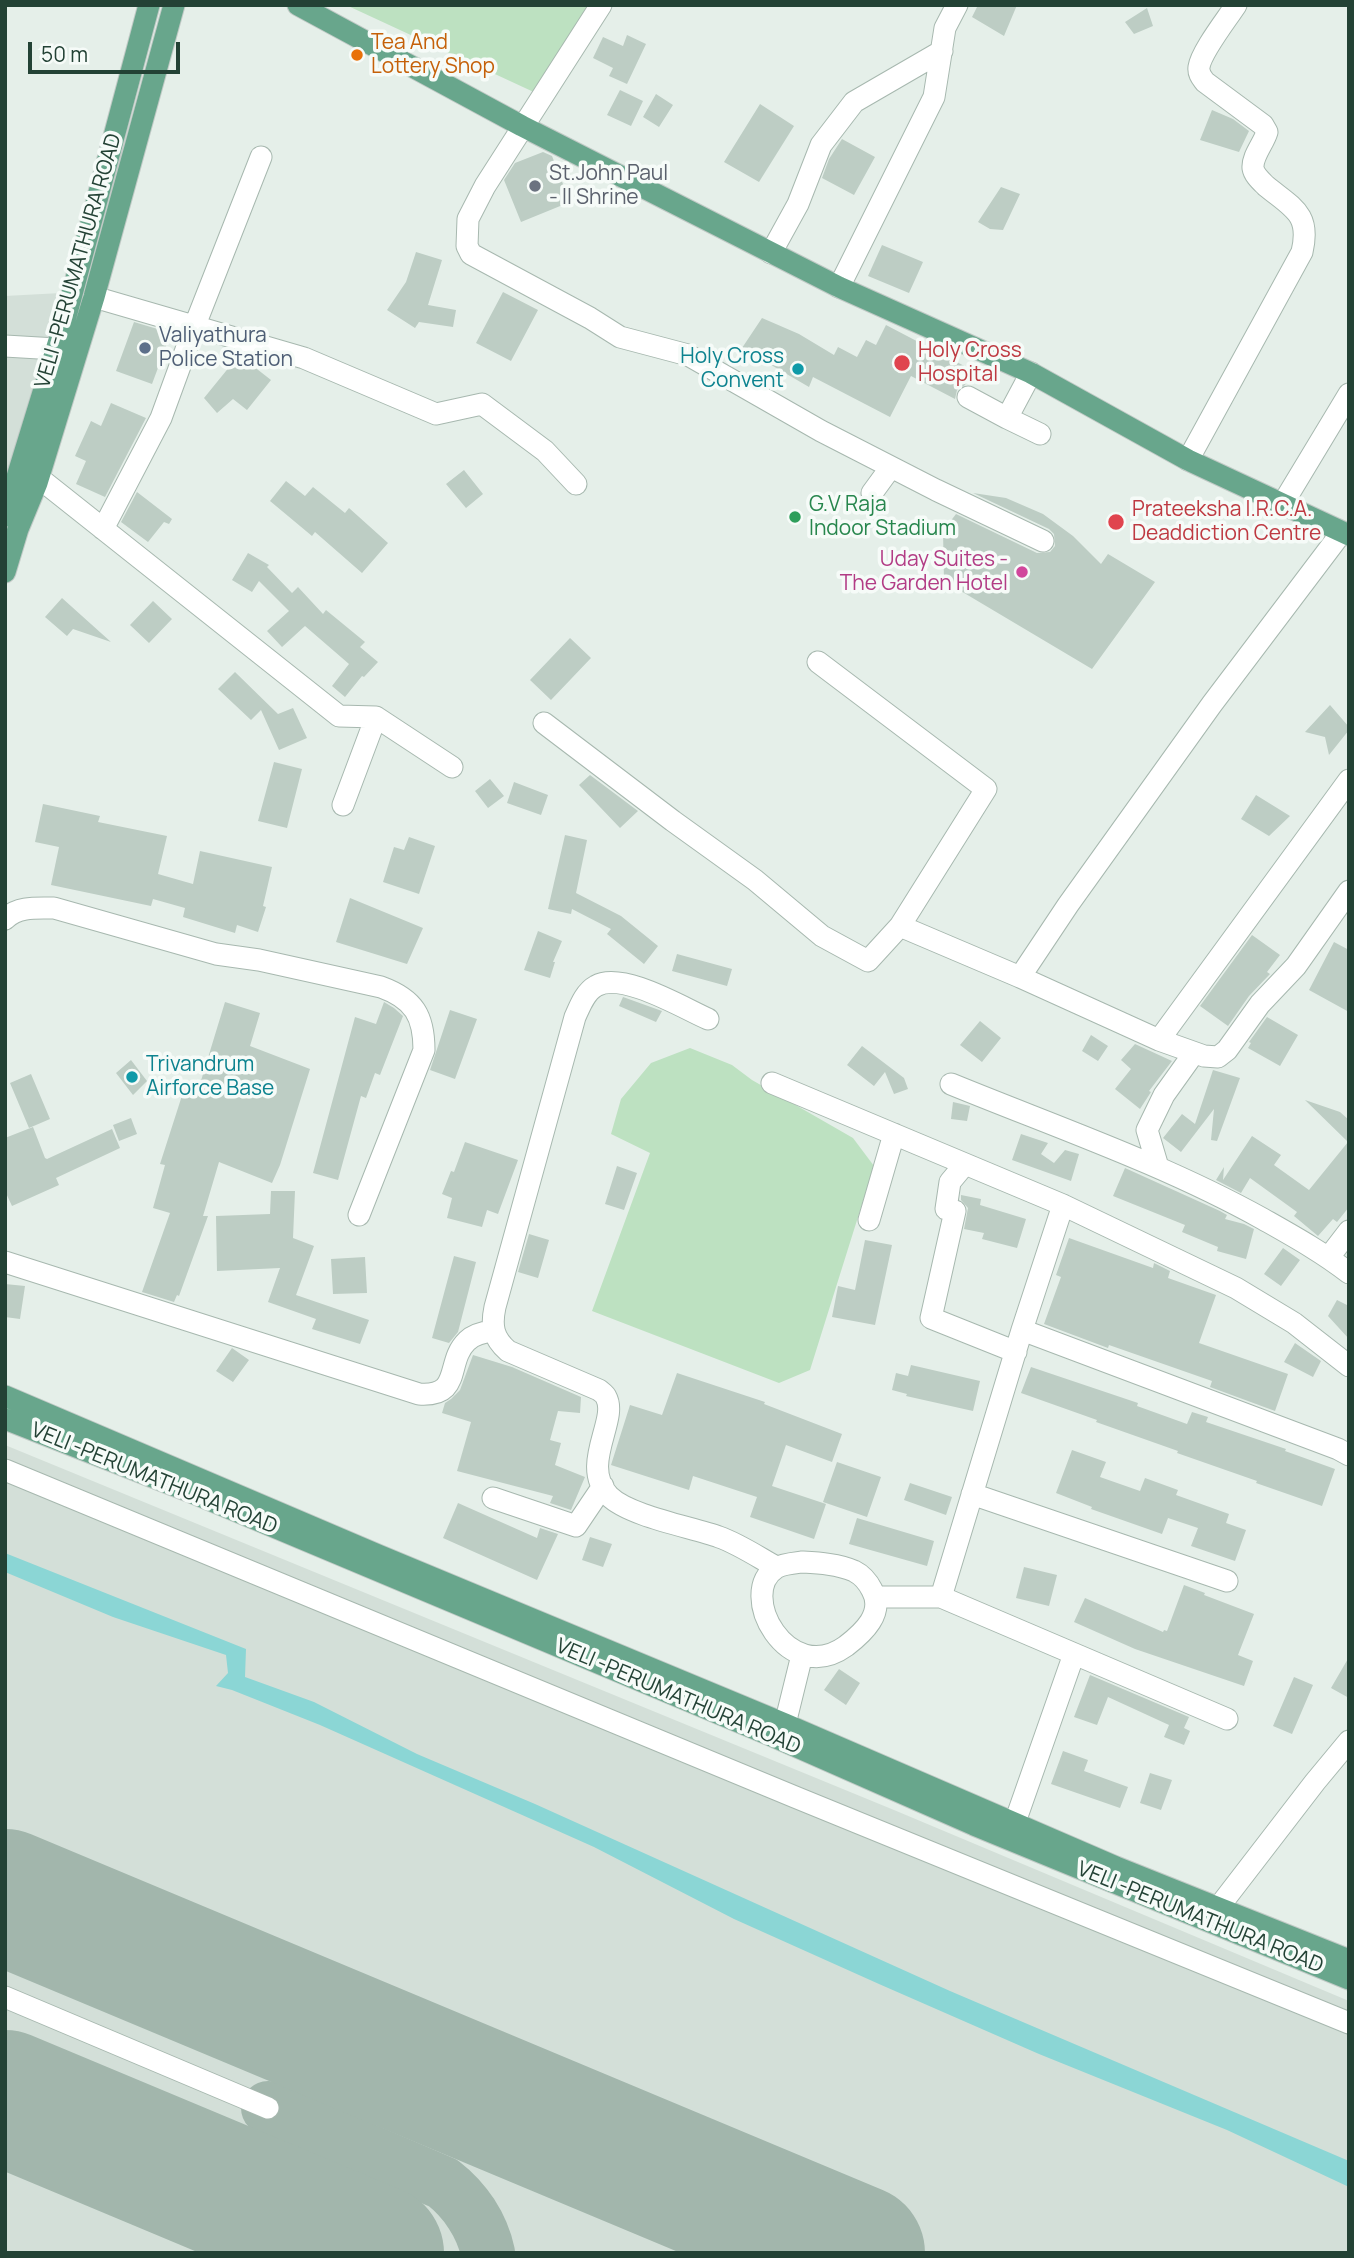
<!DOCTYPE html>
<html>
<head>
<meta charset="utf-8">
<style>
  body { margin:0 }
  #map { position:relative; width:1354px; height:2258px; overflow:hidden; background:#e5efe9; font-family:Manrope,sans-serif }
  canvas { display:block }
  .frame { position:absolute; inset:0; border:7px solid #234235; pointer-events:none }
  .scale { position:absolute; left:28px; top:42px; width:152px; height:32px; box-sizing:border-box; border:4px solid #234235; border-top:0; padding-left:9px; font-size:21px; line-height:24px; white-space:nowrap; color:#234235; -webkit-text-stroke:5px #f6fbf8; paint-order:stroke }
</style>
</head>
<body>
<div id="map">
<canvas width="1354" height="2258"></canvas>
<div class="frame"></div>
<div class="scale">50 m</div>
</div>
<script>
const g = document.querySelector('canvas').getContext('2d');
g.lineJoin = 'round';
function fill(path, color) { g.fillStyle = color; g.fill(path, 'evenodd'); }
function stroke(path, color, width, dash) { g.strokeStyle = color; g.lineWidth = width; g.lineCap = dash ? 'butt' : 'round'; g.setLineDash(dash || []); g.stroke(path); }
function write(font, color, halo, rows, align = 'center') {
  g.font = font + ' Manrope,sans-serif'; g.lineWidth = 7; g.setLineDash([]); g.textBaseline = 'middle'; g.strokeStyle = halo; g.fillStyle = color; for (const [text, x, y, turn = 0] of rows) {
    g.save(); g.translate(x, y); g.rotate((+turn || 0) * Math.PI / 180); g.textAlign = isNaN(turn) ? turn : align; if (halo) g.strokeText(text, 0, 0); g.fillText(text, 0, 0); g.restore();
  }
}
const built = new Path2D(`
  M61 293 5 479V296Z
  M5 1445 894 1810 1349 2001V2253H5Z`);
const green = new Path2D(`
  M346 5H590L538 94Z
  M690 1048 732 1065 752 1080 853 1138 874 1166 810 1370 779 1383 592 1311 650 1153 611 1134 621 1099 651 1063Z`);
const water = new Path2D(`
  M5 1553 246 1649 245 1677 314 1702 417 1754 535 1804 950 1991 1349 2161V2187L1227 2130 1039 2054 879 1984 734 1919 594 1847 320 1725 232 1690 216 1686 228 1673 226 1655 113 1617 5 1572Z`);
const taxiway = new Path2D(`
  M268 2108 443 2183C465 2200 482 2225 488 2253`);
const runway = new Path2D(`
  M5 1897 857 2253
  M5 2098 376 2253`);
const building = new Path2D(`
  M978 5H1017L1004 36 972 17Z
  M1147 8 1153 26 1134 34 1125 22Z
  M627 35 646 44 627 84 609 76 613 68 593 58 603 37 623 46Z
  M620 90 643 101 631 126 607 115Z
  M656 94 673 105 659 127 643 117Z
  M760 104 794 126 759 182 724 162Z
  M1212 110 1233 119 1249 131 1239 152 1200 140Z
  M842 139 875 157 854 195 822 178 829 159Z
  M543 152 552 156 570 202 521 222 504 180 515 163Z
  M1001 187 1020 194 1003 230 990 229 978 222Z
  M882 245 923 262 909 293 868 276Z
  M416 252 442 260 428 305 456 310 453 327 419 322 415 328 387 310 406 282Z
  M503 292 538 310 511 361 476 343Z
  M762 318 799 334 834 355 838 347 857 357 866 340 876 345 886 325 972 370 965 385 957 390 955 399 911 376 890 417 813 377 809 387 742 348Z
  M134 322 171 333 152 384 116 371Z
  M239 355 271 380 247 410 233 399 217 413 204 398Z
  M111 403 146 418 105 497 76 484 86 461 75 456 91 421 101 426Z
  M464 470 483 494 466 508 446 484Z
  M286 481 305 496 313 487 345 513 349 508 388 543 362 573 315 532 312 536 270 501Z
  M137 492 172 519 169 524 164 522 148 542 121 522Z
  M973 493 1006 498 1043 514 1073 536 1101 564 1108 554 1155 582 1092 669 944 581 943 531 956 514 1037 553 1050 552 1055 546 1054 534 1049 529Z
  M248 553 269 565 267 567 292 593 298 587 323 614 326 610 365 642 360 647 378 662 364 677 362 676 345 697 332 686 349 664 305 626 282 647 267 631 289 611 259 581 252 592 232 580Z
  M62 598 111 642 73 629 67 636 45 617Z
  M153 601 172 619 149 643 130 625Z
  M570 638 591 658 551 700 530 680Z
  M235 672 278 714 293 708 307 738 279 750 261 710 251 720 218 689Z
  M1330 705 1349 727V730L1329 755 1325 737 1305 732Z
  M274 762 302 769 287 828 258 821Z
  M590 775 638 811 620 828 579 785Z
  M490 779 504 796 488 808 475 791Z
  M514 782 548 795 541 815 507 803Z
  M1256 795 1290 816 1269 836 1241 819Z
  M43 804 100 816 98 822 167 836 158 874 193 884 200 851 272 867 263 906 266 907 258 932 237 925 235 933 183 917 185 908 153 899 151 906 51 885 59 847 35 842Z
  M565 835 587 840 576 893 621 916 658 946 644 964 607 934 611 929 572 909 571 914 548 909Z
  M409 837 435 846 419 894 383 882 394 847 404 850Z
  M350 898 423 928 407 964 336 942Z
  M538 931 562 941 553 962H555L550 978 524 970Z
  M1252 935 1280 955 1267 972 1270 974 1249 996 1228 1026 1200 1006Z
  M1334 942 1349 950V1012L1309 990Z
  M677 954 732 969 727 986 672 971Z
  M623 997 662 1011 656 1022 619 1006Z
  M225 1002 260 1013 250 1046 310 1069 280 1165 272 1183 219 1162 203 1216H208L179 1296 177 1295 174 1302 142 1292 170 1213 153 1208 165 1165 160 1164 187 1080 200 1084Z
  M384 1002 394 1008 403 1016 380 1075 375 1073 366 1098 361 1096 338 1180 313 1173 355 1017 376 1024Z
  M450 1010 477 1019 455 1079 430 1070Z
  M1267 1017 1298 1035 1280 1066 1248 1048 1251 1043 1249 1042Z
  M980 1021 1001 1038 982 1062 960 1045Z
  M1091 1035 1108 1046 1098 1061 1082 1051Z
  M1135 1044 1172 1061 1149 1091 1151 1092 1140 1109 1115 1089 1131 1069 1121 1060Z
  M862 1046 904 1078 908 1089 894 1094 885 1072 874 1086 847 1065Z
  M131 1060 147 1081 133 1095 116 1073Z
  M1213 1070 1240 1078 1217 1141 1211 1140 1214 1109 1181 1152 1163 1138 1182 1114 1195 1124Z
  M31 1074 50 1119 29 1128 10 1083Z
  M1305 1100 1340 1112 1349 1120V1207L1337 1222 1333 1219 1318 1236 1294 1216 1297 1212 1250 1178 1241 1193 1216 1180 1224 1167 1223 1180 1252 1136 1281 1155 1274 1165 1309 1190 1348 1142Z
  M953 1102 970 1106 967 1121 951 1119Z
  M131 1118 137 1134 119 1141 113 1125Z
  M33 1127 45 1158 47 1159 112 1129 120 1148 56 1178 59 1185 12 1206 5 1191V1138Z
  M1021 1134 1048 1143 1041 1154 1054 1163 1065 1150 1079 1154 1071 1181 1012 1160Z
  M465 1142 518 1160 498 1214 487 1210 482 1227 447 1218 452 1198 442 1194 451 1171 454 1172Z
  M617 1166 637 1173 624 1210 605 1204Z
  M1125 1168 1220 1211 1227 1215 1225 1219 1244 1224 1254 1229 1246 1259 1217 1251 1218 1247 1182 1232 1185 1225 1113 1196Z
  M271 1191H295L293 1238 314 1246 296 1295 369 1320 360 1344 312 1329 316 1319 268 1302 280 1268 217 1271 216 1216 270 1214Z
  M961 1195 981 1199 980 1205 1026 1219 1017 1248 982 1239 984 1233 964 1229 968 1208 961 1200Z
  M529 1234 549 1240 538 1278 518 1272Z
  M1069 1238 1153 1268 1154 1263 1170 1271 1168 1278 1216 1295 1199 1343 1288 1374 1275 1411 1210 1387 1212 1381 1109 1345 1108 1348 1044 1324 1061 1277 1056 1275Z
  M865 1240 892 1245 875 1325 832 1317 838 1286 855 1290Z
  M1283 1248 1300 1260 1281 1286 1264 1274Z
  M454 1256 476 1262 458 1332 449 1343 432 1338Z
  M365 1257 367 1293 333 1294 331 1259Z
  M5 1284 25 1286 20 1319 5 1317Z
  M1337 1300 1349 1306V1339L1328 1316Z
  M1295 1343 1321 1361 1313 1377 1284 1362Z
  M232 1348 249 1360 233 1382 216 1371Z
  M473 1355 512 1367 581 1397 580 1413 558 1411 550 1440 561 1443 555 1465 585 1477 571 1510 550 1503 553 1496 457 1471 471 1422 442 1413 445 1403 451 1399 460 1390Z
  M911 1365 980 1381 973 1411 906 1396 907 1394 892 1390 896 1373 908 1376Z
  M1031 1367 1138 1403 1137 1406 1187 1424 1192 1412 1208 1417 1206 1422 1286 1449 1285 1451 1335 1469 1322 1506 1256 1483 1257 1481 1177 1453 1178 1451 1096 1422 1097 1420 1021 1393Z
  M677 1373 765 1402 764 1404 842 1434 832 1462 786 1445 772 1486 826 1504 814 1539 750 1517 757 1497 693 1476 689 1490 611 1465 630 1405 662 1415Z
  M1072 1450 1106 1462 1100 1477 1140 1491 1145 1478 1178 1490 1176 1495 1229 1514 1226 1523 1246 1530 1235 1561 1191 1546 1198 1528 1168 1518 1162 1534 1091 1509 1092 1507 1056 1493Z
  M837 1462 881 1477 867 1517 823 1502Z
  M910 1483 952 1497 946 1515 904 1500Z
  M458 1503 537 1538 540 1528 558 1534 537 1580 443 1538Z
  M857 1518 934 1541 927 1566 849 1544Z
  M590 1537 612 1544 603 1567 582 1560Z
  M1024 1567 1057 1575 1049 1606 1016 1598Z
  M1184 1585 1205 1593 1204 1595 1254 1614 1238 1655 1253 1661 1244 1686 1135 1649 1074 1622 1085 1598 1163 1632 1164 1630 1167 1631Z
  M1349 1657V1698L1331 1688Z
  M839 1669 860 1683 846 1705 824 1690Z
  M1090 1675 1189 1717 1184 1728 1190 1731 1184 1745 1164 1737 1169 1725 1108 1697 1097 1725 1074 1717Z
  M1294 1677 1313 1685 1292 1734 1273 1726Z
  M1063 1751 1088 1760 1084 1771 1128 1787 1120 1808 1051 1784Z
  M1150 1773 1172 1780 1161 1810 1140 1803Z`);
const minor = new Path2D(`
  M601 5 485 186 468 219 467 246 471 254 590 318 620 337 688 355 821 431 936 490 1043 541
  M771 253 798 204 821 145 854 102 942 51
  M839 287 934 97 945 28 957 5
  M94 297 304 358 436 414 482 404 545 451 576 484
  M5 346 56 349
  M1031 373 1007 418 1040 434
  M968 397 1007 418
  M1188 460 1302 252C1311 214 1293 208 1266 186 1261 181 1254 175 1253 168 1252 156 1264 143 1267 132L1263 125 1205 82C1202 78 1198 74 1199 67 1201 52 1227 19 1236 5
  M39 478 339 716 376 717 452 767
  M872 493 891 467
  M1282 505 1349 394
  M103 529 161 418 195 325 261 157
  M818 662 986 789 900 926
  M544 723 673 821 755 880 822 936 868 961 900 926 1020 977 1068 905 1212 704 1342 532
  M343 805 376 717
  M5 919C18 906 37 908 54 908L216 954 259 960 381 987C414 999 424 1016 424 1050L359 1215
  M1020 977 1159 1040 1204 1056 1218 1057 1227 1050 1260 1004 1296 966 1349 891
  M708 1019C683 1008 622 971 596 986 585 992 580 1006 575 1017L495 1307C491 1326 493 1338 508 1351L599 1390C601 1392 605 1394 606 1397 619 1420 579 1465 609 1496 629 1516 691 1527 719 1537 739 1544 758 1557 776 1567
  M1159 1040 1349 780
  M772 1083 1063 1205 1236 1288 1294 1323 1349 1366
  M951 1084C1056 1127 1164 1164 1263 1219 1293 1236 1322 1252 1349 1273
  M965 1164 950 1182 946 1209 955 1211 931 1318 1016 1352
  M1158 1167 1147 1130 1164 1095 1194 1053
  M869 1220 894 1134
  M1329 1257 1349 1231
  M5 1262 419 1394C463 1397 445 1362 467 1341 474 1334 484 1332 493 1331
  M1022 1330 1338 1449 1349 1455
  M5 1470 795 1797 1349 2023
  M972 1494 1227 1581
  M493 1498 576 1526 603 1486
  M802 1562C819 1563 838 1564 854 1571 862 1575 868 1582 872 1590 885 1613 863 1633 846 1646 788 1688 736 1593 776 1568 782 1564 794 1563 802 1562Z
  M876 1597H941L1227 1719
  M941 1597 1022 1330 1063 1205
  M785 1724 802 1655
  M1015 1822 1074 1654
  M1218 1908 1315 1782 1349 1741
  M5 1997 268 2108`);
const major = new Path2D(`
  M298 5 522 126 839 287 1031 373 1188 460 1349 535
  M5 516 64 324 149 5
  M5 572 18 529 37 483 94 297 174 5
  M5 1396 378 1555 785 1724 1116 1867 1349 1960
  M5 1419 188 1491 772 1736 974 1825 1349 1979`);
const markers = [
  [357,55,7,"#e8710a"],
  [535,186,7,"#6b7280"],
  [145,348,7,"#5c6f8a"],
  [902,363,9,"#e0444e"],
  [798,369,7,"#0f9aa8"],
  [795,517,7,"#2e9e5b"],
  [1116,522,9,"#e0444e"],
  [1022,572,7,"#d1479c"],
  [132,1077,7,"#0f9aa8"]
];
const foodNames = [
  ["Tea And",371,43],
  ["Lottery Shop",371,67]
];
const worshipNames = [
  ["St.John Paul",549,174],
  ["- II Shrine",549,198]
];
const streetNames = [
  ["VELI -PERUMATHURA ROAD",79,261,-74],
  ["VELI -PERUMATHURA ROAD",154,1479,22],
  ["VELI -PERUMATHURA ROAD",678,1697,23],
  ["VELI -PERUMATHURA ROAD",1200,1918,22]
];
const serviceNames = [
  ["Valiyathura",159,336],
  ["Police Station",159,360]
];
const healthNames = [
  ["Holy Cross",918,351],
  ["Hospital",918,375],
  ["Prateeksha I.R.C.A.",1132,510],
  ["Deaddiction Centre",1132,534]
];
const cultureNames = [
  ["Holy Cross",784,357],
  ["Convent",784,381],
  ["Trivandrum",146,1065,"left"],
  ["Airforce Base",146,1089,"left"]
];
const leisureNames = [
  ["G.V Raja",809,505],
  ["Indoor Stadium",809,529]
];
const hotelNames = [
  ["Uday Suites -",1008,560],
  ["The Garden Hotel",1008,584]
];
fill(built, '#d3dfd8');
fill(green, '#bde1c1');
fill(water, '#8bd6d5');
stroke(taxiway, '#a2b6ac', 54);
stroke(runway, '#a2b6ac', 136);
fill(building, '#bdcdc4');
stroke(minor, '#a7b8af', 23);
stroke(major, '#c1cac6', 23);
stroke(minor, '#fff', 21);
stroke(major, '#68a68c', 21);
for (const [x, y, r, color] of markers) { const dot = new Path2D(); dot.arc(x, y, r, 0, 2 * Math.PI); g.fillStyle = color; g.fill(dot); stroke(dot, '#f6fbf8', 2.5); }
write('21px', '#c56008', '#f6fbf8', foodNames, 'left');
write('21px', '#5b616d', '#f6fbf8', worshipNames, 'left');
write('21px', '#234235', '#f6fbf8', streetNames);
write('21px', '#4e5e75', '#f6fbf8', serviceNames, 'left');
write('21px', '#be3a42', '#f6fbf8', healthNames, 'left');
write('21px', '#0d838f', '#f6fbf8', cultureNames, 'right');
write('21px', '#27864d', '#f6fbf8', leisureNames, 'left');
write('21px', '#b23c85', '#f6fbf8', hotelNames, 'right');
</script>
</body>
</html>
